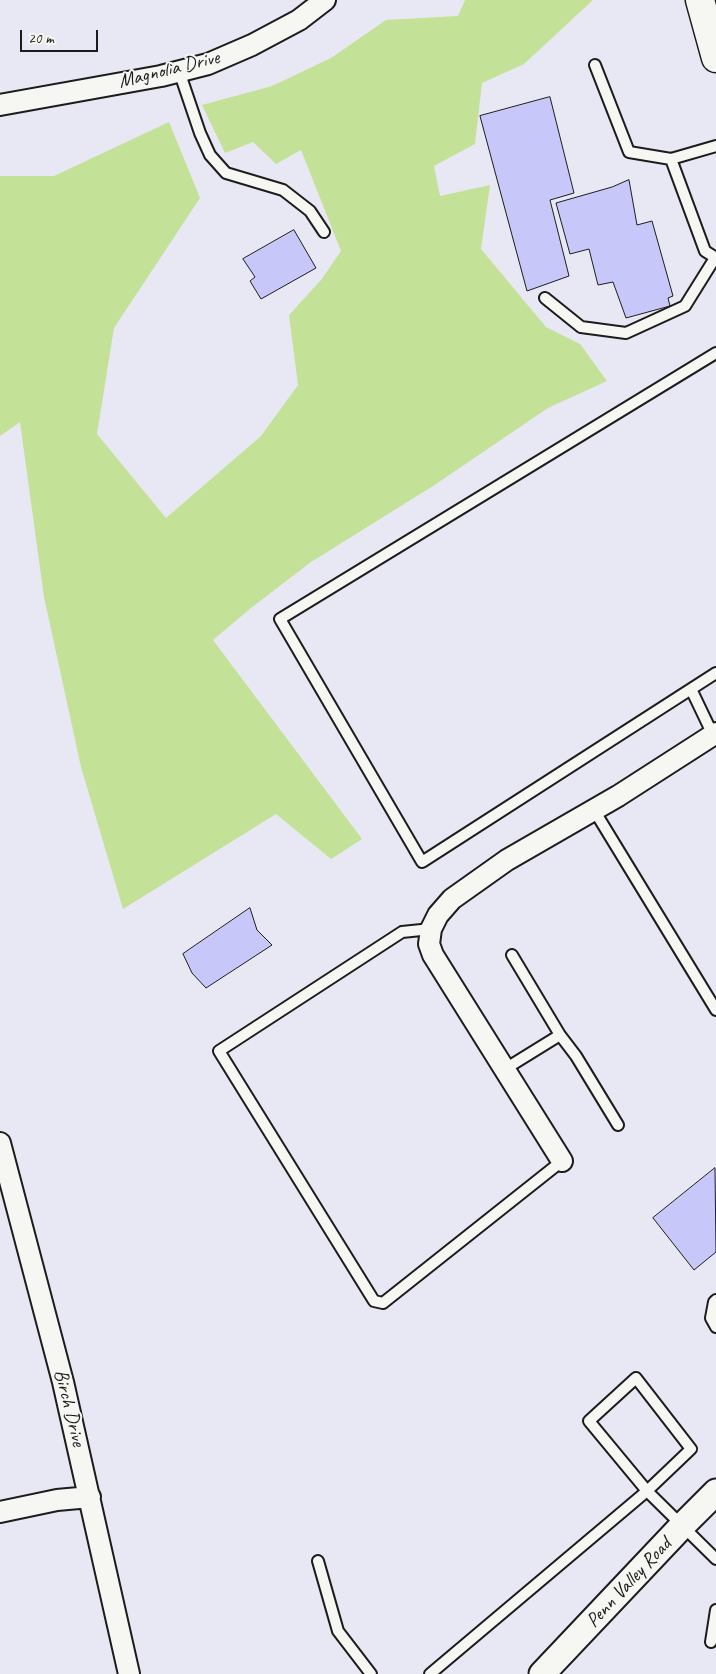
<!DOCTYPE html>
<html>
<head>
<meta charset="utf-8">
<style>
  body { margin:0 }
  #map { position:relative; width:716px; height:1674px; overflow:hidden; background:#e8e8f4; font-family:Caveat,sans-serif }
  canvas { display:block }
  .scale { position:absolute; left:20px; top:30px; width:78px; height:22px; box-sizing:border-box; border:2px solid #1c1c1c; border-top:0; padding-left:6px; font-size:15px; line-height:18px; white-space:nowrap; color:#1c1c1c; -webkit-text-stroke:4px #f6f6f2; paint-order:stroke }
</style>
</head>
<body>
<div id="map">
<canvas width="716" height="1674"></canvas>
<div class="scale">20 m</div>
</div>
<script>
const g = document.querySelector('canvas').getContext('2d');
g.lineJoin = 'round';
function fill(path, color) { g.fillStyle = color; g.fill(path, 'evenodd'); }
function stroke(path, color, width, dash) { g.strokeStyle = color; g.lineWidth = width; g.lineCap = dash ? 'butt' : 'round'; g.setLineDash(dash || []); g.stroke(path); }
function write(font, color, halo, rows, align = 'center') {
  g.font = font + ' Caveat,sans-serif'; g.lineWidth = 4; g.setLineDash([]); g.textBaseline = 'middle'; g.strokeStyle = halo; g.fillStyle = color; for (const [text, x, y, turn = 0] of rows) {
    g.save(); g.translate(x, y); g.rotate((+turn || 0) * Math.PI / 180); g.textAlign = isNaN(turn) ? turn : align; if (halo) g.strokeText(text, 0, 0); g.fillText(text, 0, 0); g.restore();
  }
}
const green = new Path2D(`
  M465 0H593L524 64 482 83 475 144 434 166 440 196 490 185 481 249 546 327 580 344 607 381 548 408 433 486 311 562 251 608 213 640 362 839 331 859 276 814 123 909 81 767 44 597 20 422 0 436V176H54L169 122 200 198 114 328 97 434 166 518 261 436 298 385 289 315 321 280 341 251 301 150 276 164 253 142 225 153 202 105 272 86 331 58 386 20 458 16Z`);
const building = new Path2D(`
  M550 97 574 193 550 200 569 276 527 291 480 116Z
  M629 180 637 225 652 221 673 296 668 298 670 306 626 318 613 282 598 285 589 249 570 254 556 203 612 187Z
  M294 230 316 268 261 299 250 281 255 277 243 259Z
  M250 908 257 930 272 945 206 988 192 973 183 954Z
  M715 1168 716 1252 694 1270 653 1218Z`);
const service = new Path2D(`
  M595 65 629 152 671 159 705 251 716 258
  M179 71 200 133 210 155 226 173 283 190 310 211 324 232
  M671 159 716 146
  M545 298 581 327 626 333 685 306 715 258
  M716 353 280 619 422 862 716 673
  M691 689 713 735
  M594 810 716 1010
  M431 929 402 932 219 1051 374 1301 383 1303 562 1161
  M512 955 560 1035
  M505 1069 560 1035 576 1056 618 1125
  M716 1300 714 1302 711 1318 716 1327
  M318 1561 338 1631 371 1674
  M711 1642 716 1610
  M430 1674 647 1491 691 1449 636 1378 589 1421 647 1491 716 1559`);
const minor = new Path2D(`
  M0 105 161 76 208 64 252 45 299 20 325 0
  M0 1143 63 1382 129 1674
  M562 1161 433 955 429 944 431 929 438 915 452 899 507 860 618 796 716 733
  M0 1512 57 1500 90 1497`);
const tertiary = new Path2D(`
  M542 1674 682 1526 716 1492`);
const secondary = new Path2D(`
  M700 0 716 58`);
const streetNames = [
  ["Magnolia Drive",169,70,-14],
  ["Birch Drive",69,1408,76],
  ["Penn Valley Road",629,1583,-47]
];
fill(green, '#c4e198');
fill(building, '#c8c7f9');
stroke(building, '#1c1c1c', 1);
stroke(service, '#1c1c1c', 14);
stroke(minor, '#1c1c1c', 24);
stroke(tertiary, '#1c1c1c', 29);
stroke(secondary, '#1c1c1c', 31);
stroke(service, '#f6f6f2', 10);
stroke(minor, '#f6f6f2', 20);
stroke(tertiary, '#f6f6f2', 25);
stroke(secondary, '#f6f6f2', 28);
write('20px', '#1c1c1c', '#f6f6f2', streetNames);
</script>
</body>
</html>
